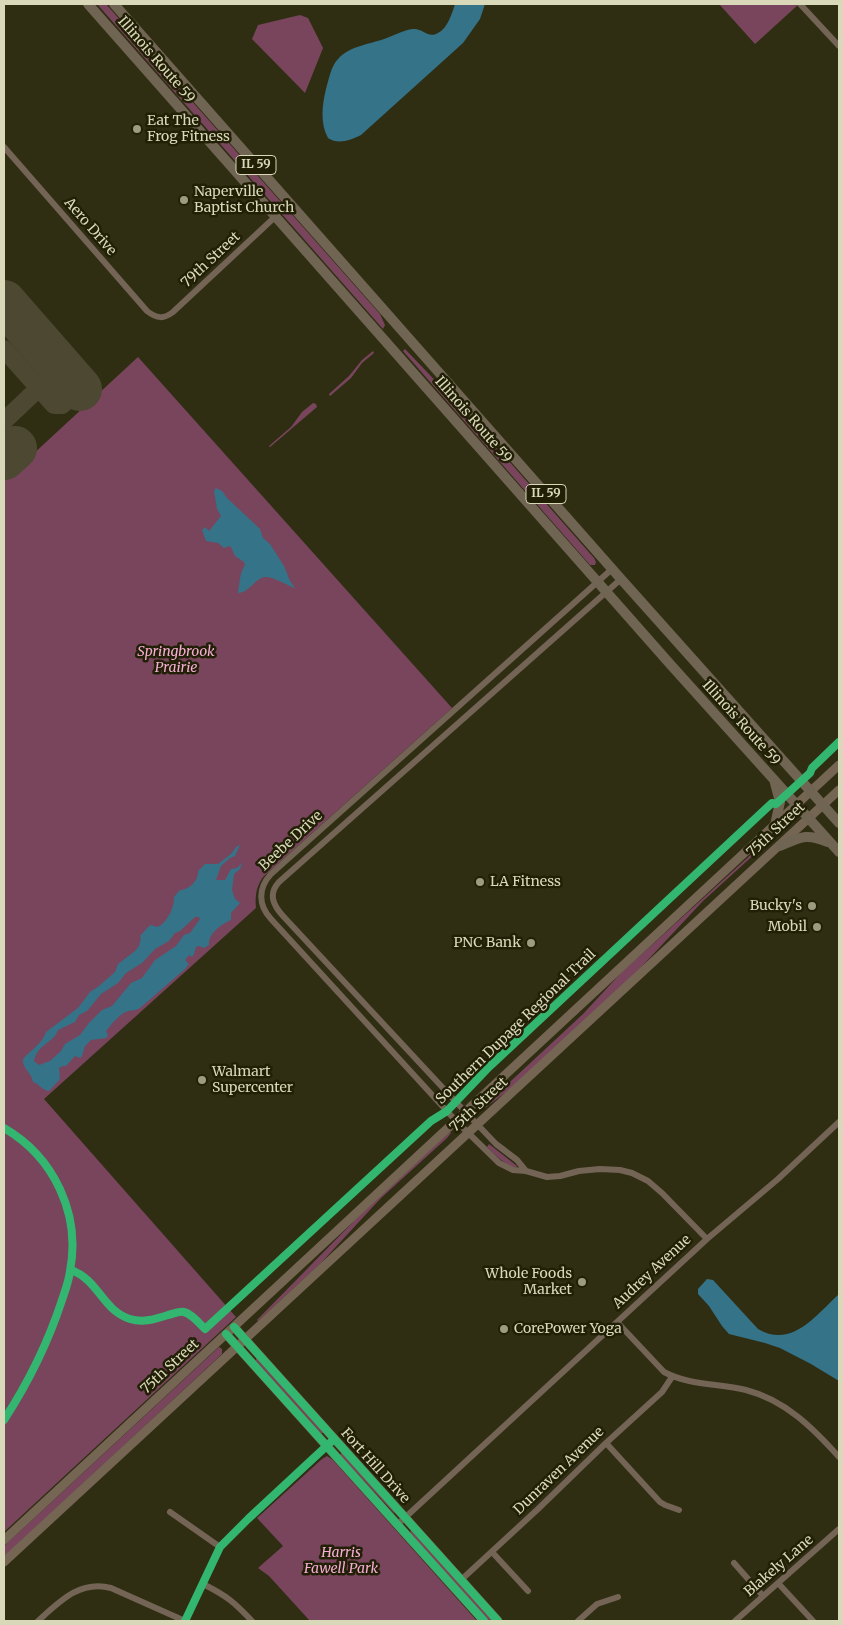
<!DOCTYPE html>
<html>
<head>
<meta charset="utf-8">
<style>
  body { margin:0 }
  #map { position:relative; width:843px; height:1625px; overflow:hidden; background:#2f2e13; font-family:Merriweather,serif }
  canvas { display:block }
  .frame { position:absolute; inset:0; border:5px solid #d9d8b9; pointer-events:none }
</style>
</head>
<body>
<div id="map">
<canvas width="843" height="1625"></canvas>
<div class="frame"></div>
</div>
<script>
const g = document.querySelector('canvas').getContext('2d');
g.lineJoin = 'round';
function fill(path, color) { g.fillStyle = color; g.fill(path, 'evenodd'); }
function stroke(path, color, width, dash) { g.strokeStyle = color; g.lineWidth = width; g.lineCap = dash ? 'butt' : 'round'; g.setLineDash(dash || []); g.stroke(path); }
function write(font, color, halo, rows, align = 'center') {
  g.font = font + ' Merriweather,serif'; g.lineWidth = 5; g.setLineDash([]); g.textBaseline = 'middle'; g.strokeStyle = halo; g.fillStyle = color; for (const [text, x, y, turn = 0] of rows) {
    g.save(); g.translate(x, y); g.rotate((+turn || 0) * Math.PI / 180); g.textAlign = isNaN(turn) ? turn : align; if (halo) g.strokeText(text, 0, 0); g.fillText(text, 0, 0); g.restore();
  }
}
const green = new Path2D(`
  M97 4H106L380 314 385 325 383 329Z
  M719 4H799L755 44Z
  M300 15 308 18 323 48 305 93 252 39 258 25Z
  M405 349 472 419 594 558 596 562 595 565H590L403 351Z
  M373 351 374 353 362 363 351 378 330 396 329 394 349 376 362 360Z
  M138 357 452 708 263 877C256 887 255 896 256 908L44 1099 236 1317 4 1532V481Z
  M313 403 316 404 317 407 270 447 269 446 291 427 302 412Z
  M789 820 791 821 703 901 631 978 514 1086 485 1108 484 1106 583 1014 621 973Z
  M450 1132 451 1133 447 1138 381 1198 320 1264 258 1321 257 1320 358 1217Z
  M489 1144 517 1166 516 1168C504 1164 496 1156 487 1147Z
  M219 1347 222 1349V1354L4 1557V1546Z
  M256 1358 324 1432 323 1433H321L256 1361Z
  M342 1452 395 1512 394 1513 340 1455Z
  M327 1456 333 1460 477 1621H310L269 1576 258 1568 283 1546 257 1518 322 1459Z
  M411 1530 493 1621H489L410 1533Z`);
const water = new Path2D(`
  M455 4H485L480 19 463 43 361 135C351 140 338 145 328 138 320 124 322 105 326 89 329 79 331 65 339 58 350 46 370 44 384 39 393 36 404 30 413 29 423 28 428 39 438 33 448 28 452 13 455 4Z
  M216 488 222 491 227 498 260 529 263 538 270 544 284 566 290 581 295 588C286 585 275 577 265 577 255 578 249 593 238 593 240 583 239 574 245 565L244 562 235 556 231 547 229 546 224 548 218 543 206 541 202 530 205 527 209 531 221 516 217 509 214 491Z
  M240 845 235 856 230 858 221 866 216 880H225L231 869 237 868 242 863 240 869 234 874 232 890 235 899 240 903 231 913V920C222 924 208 933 209 945L204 948 199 946 196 947 194 954 192 957 189 955 185 960 189 964 185 969 140 1008C135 1011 132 1010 128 1011 120 1013 111 1025 106 1031L108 1035 106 1038 91 1040 85 1046 82 1056 80 1058 75 1056 66 1066H63L59 1068 60 1079 49 1091C42 1090 39 1084 33 1082 32 1073 22 1068 23 1060 24 1055 43 1044 46 1032L78 1008 90 992 99 986 115 972 118 964 135 951 139 946 141 938 140 936 149 926 151 925 157 927C167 924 175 906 174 897L180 890C189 890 199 880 198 871L205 864H218L231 854 237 846ZM195 917H199L200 919 190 933 184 935 176 946 155 960 142 978 131 983 112 1006 102 1010 89 1023 80 1035 65 1044 61 1051 50 1061 39 1065 34 1061C38 1043 53 1044 58 1030L75 1022 79 1015 87 1011 101 994 118 983 126 973 142 963 155 949 169 941 175 933 180 931Z
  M707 1279 713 1280 758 1329C792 1349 816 1315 839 1294V1381L811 1364 780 1348 765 1343 729 1334 722 1326 709 1306 698 1294V1289Z`);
const taxiway = new Path2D(`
  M4 349 54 405H62L80 389
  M4 421 61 367`);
const runway = new Path2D(`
  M4 302 80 389
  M4 458 15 448`);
const street = new Path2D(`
  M800 4 839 46
  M4 147 147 311C157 319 164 319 173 312L276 216
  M612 569 271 874C258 888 258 905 271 919L456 1121 499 1163 513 1170 526 1171 547 1177 560 1176 579 1171 600 1169 620 1170 632 1173 648 1181 662 1193 707 1239
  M526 1171 517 1160 496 1144 456 1102 283 916C273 905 268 894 279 882L621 579
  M617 1322 664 1372C690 1386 719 1383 746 1390 785 1400 813 1428 839 1457
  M606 1443 660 1502 665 1505 679 1510
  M170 1512 220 1547
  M397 1525 707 1239 778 1179 839 1122
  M492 1552 528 1591
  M734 1563 763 1596
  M461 1580 538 1509 606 1443 662 1392 672 1377
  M778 1583 813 1621
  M203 1584C227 1596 234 1602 252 1621
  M38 1621C60 1601 80 1580 111 1588L185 1621
  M185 1621 220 1547 248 1519 334 1439
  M578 1621 597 1604 618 1597
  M735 1621 839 1529`);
const secondary = new Path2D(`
  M234 1327 498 1621
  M226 1334 484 1621
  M4 1540 839 765
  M4 1562 839 790`);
const primary = new Path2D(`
  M88 4 670 664 839 852
  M114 4 621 579 839 823
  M775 783 780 802 775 825
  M780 846C801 837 806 833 828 842`);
const cycleway = new Path2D(`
  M4 1128C54 1157 81 1214 70 1271 69 1281 65 1291 62 1300 48 1343 28 1383 4 1420
  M71 1270C99 1280 102 1310 130 1319 143 1323 156 1319 168 1315 173 1314 179 1311 184 1312 192 1314 199 1323 205 1329L431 1121 447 1111 489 1067 772 803 776 804 810 773 812 768 839 742
  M234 1327 498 1621
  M226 1334 484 1621
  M185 1621 220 1547 248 1519 332 1441`);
const markers = [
  [137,129,5,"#9e9c7f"],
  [184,200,5,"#9e9c7f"],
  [480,882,5,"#9e9c7f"],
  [812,906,5,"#9e9c7f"],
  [817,927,5,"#9e9c7f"],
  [531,943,5,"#9e9c7f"],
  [202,1080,5,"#9e9c7f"],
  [582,1282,5,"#9e9c7f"],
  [504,1329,5,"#9e9c7f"]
];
const shields = [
  [256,165,40],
  [546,494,40]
];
const shieldNames = [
  ["IL 59",256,165],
  ["IL 59",546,494]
];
const streetNames = [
  ["Illinois Route 59",156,60,49],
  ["Aero Drive",90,227,49],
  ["79th Street",211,260,-43],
  ["Illinois Route 59",473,420,49],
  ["Illinois Route 59",741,723,48],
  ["75th Street",776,830,-43],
  ["Beebe Drive",291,841,-43],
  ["Southern Dupage Regional Trail",516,1027,-44],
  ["75th Street",479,1105,-43],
  ["Audrey Avenue",652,1272,-43],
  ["75th Street",170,1367,-43],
  ["Fort Hill Drive",375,1466,48],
  ["Dunraven Avenue",559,1471,-44],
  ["Blakely Lane",779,1566,-41]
];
const poiNames = [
  ["Eat The",147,121],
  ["Frog Fitness",147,137],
  ["Naperville",194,192],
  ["Baptist Church",194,208],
  ["LA Fitness",490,882],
  ["Bucky's",802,906,"right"],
  ["Mobil",807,927,"right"],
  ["PNC Bank",521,943,"right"],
  ["Walmart",212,1072],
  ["Supercenter",212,1088],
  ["Whole Foods",572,1274,"right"],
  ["Market",572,1290,"right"],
  ["CorePower Yoga",514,1329]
];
const parkNames = [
  ["Springbrook",176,652],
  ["Prairie",176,668],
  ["Harris",341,1553],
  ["Fawell Park",341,1569]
];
fill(green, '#78455d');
fill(water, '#357389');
stroke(taxiway, '#4c4832', 18);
stroke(runway, '#4c4832', 44);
stroke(street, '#736455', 6);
stroke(secondary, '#756553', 9);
stroke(primary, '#706452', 10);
stroke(cycleway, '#33b770', 8);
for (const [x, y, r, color] of markers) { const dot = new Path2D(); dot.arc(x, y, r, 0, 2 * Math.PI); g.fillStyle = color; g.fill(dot); stroke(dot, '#211f06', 2); }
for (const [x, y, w] of shields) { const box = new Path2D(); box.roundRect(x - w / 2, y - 9.5, w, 19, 4); g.fillStyle = '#211f06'; g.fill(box); stroke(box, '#d9d8b9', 1); }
write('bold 12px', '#d9d8b9', null, shieldNames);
write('14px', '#d9d8b9', '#211f06', streetNames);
write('14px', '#d9d8b9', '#211f06', poiNames, 'left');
write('italic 14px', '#f6add4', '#211f06', parkNames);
</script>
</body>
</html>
